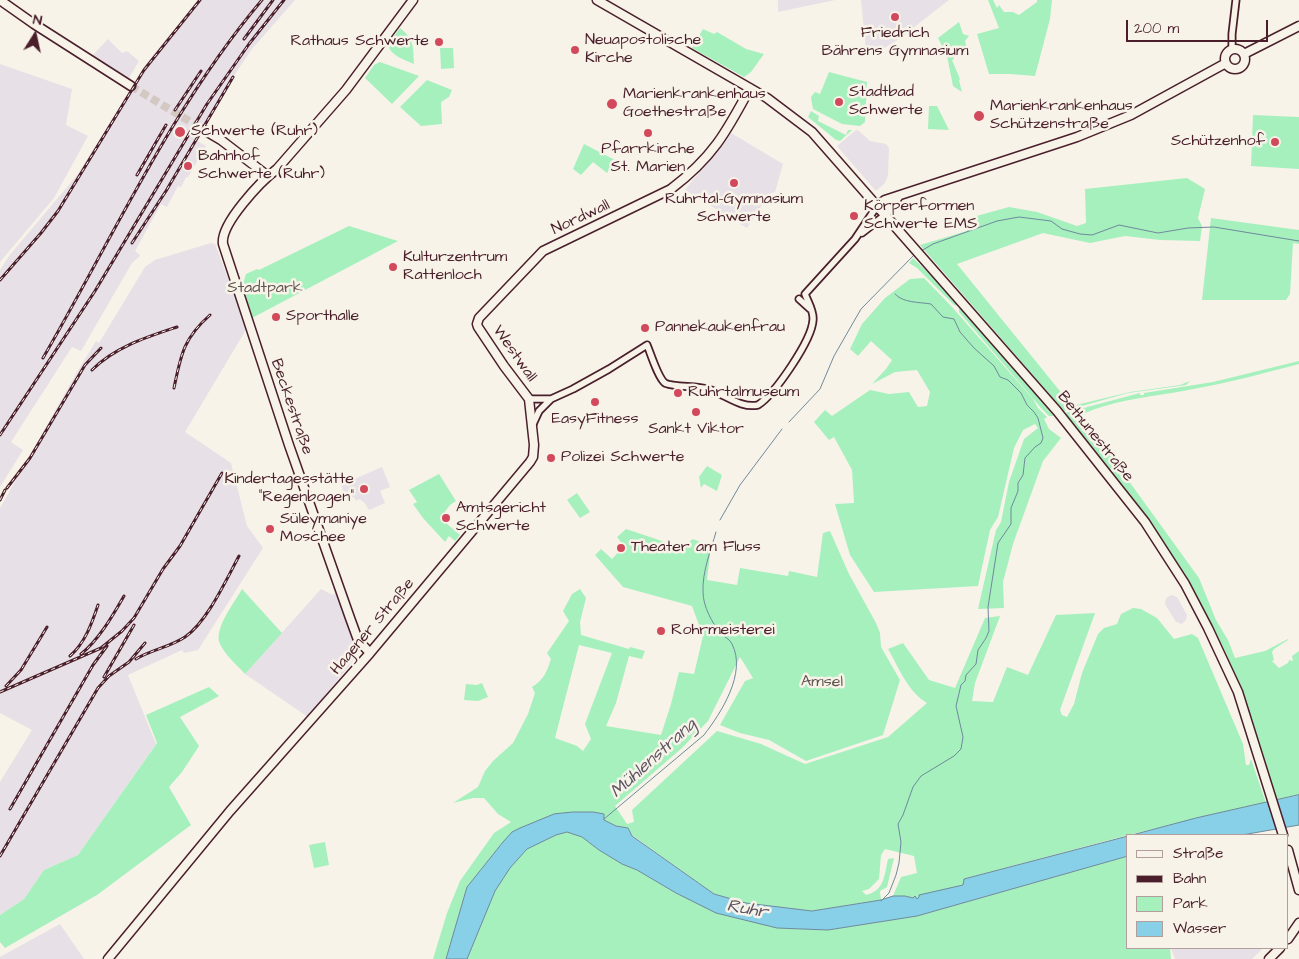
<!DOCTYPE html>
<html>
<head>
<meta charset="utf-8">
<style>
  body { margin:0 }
  #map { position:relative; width:1299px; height:959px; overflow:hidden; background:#f7f3e8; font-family:"Architects Daughter",sans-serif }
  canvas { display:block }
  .legend { position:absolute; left:1126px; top:834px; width:162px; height:115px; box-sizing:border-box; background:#f7f3e8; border:1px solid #b29e9c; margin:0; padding:6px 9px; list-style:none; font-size:15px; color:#4a1f2b }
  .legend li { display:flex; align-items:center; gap:10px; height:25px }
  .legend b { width:25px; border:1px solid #b29e9c }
  .north { position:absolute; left:10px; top:10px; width:50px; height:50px; -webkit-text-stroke:4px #f7f3e8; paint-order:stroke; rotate:10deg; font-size:14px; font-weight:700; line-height:20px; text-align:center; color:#4a1f2b }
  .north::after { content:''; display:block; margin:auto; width:18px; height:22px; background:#4a1f2b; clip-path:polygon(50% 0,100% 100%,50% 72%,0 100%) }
  .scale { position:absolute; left:1126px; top:20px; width:142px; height:22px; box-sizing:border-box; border:2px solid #4a1f2b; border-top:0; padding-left:6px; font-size:15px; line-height:18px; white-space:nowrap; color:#4a1f2b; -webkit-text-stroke:4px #f7f3e8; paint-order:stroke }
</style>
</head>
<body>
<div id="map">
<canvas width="1299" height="959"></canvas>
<ul class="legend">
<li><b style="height:6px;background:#f7f3e8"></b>Straße</li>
<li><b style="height:6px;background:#4a1f2b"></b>Bahn</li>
<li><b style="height:14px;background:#a6f0be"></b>Park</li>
<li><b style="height:14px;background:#87d0e7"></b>Wasser</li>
</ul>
<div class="north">N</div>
<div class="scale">200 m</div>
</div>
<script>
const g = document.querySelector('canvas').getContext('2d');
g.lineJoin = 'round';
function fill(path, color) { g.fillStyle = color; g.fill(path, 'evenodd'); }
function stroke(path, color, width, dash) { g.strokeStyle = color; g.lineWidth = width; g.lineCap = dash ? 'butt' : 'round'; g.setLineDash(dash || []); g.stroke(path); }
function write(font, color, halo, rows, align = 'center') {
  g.font = font + ' "Architects Daughter",sans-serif'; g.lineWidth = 5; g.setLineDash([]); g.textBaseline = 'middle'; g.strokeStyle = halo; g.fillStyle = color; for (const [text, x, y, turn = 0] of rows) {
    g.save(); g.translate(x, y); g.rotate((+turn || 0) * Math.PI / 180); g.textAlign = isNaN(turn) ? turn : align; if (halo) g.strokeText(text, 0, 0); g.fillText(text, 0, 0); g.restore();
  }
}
const built = new Path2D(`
  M198 0H295L252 49 229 83 196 140 206 146 188 177H186L181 187 178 186 167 207 161 204 135 251 140 255 139 257 132 263 81 351 72 347 11 442 23 450 0 487V270L9 256 78 174 146 64Z
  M778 0H835L778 12Z
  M861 0H949L896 41 884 48 870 50H866Z
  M108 39 122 53 127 51 139 61 129 78 92 56Z
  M0 64 72 89 66 125 88 136 54 198 0 262Z
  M856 130 859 131 870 141 886 144 889 148 888 175 885 183 877 190H875L837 146Z
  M731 133 783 164 775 192 769 194 747 228 685 190Z
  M211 243 215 244 247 328 185 432 231 463 247 526 263 548 198 650 184 653 182 650 128 675 156 744 78 855 44 870 24 899 0 915V782L32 730 0 713V508L77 372 96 341 99 343 145 267 155 260Z
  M382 467 390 487 380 491 385 503 369 510 364 502 359 499 356 501 354 497 347 500 341 485Z
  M321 589 333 595 337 592 357 656 308 717 245 674Z
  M1172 595 1177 597 1187 615 1186 620 1182 624 1176 622 1165 604 1166 598Z
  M60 924 84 959H0V957Z
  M1171 948H1263L1252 959H1175Z`);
const green = new Path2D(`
  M988 0H993L997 8 999 5 1004 12H1013L1019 15 1037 2V0H1052L1050 19 1035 76 1010 74H989L977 34 999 28Z
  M959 22 963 34 969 36 965 41 968 52 953 56 954 59 952 60 960 79 959 80 962 92 953 86 947 56 938 38Z
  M400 28C415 40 413 47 414 64 405 60 389 55 388 44Z
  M703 29 714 34 717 32 746 49 764 54 751 72 744 77 692 48Z
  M440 48H453L454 68 441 69Z
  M380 62 419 76 392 104 365 78 374 65Z
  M829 72 867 82 865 122 860 126 842 124 813 109 811 97 815 92 820 94Z
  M427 80 452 90 449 97 441 102 442 124 421 126 400 107Z
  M929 106H937L949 130 928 129Z
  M811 111 819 116 818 121 846 135 848 130H852L840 141 836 140 808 117Z
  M1253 115 1299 117V169L1251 166Z
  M584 144 615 160 607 173 593 162 581 175 573 169Z
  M1187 178 1205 189 1198 218 1202 226 1200 241 1160 240 1125 236 1090 243 1043 233 957 264 1072 406 1130 392 1180 385 1190 381 1186 385 1128 393 1064 411 920 245 967 231 962 220 1009 207 1037 212 1077 226 1086 223 1085 189Z
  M1211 218 1299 230V244L1293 243 1290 294 1286 300H1202Z
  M349 226 398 241 252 318C247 303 240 290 246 274L257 269 259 270 263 268Z
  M913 258 948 292 1054 416H1049L1041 408 959 312V306L954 305 917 268 909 263Z
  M924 278 952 307 1033 399 1038 408 1047 417 1044 419 1049 429 1061 438 1043 461 1013 544 1003 582 1004 608 978 609 996 530 1001 522 1009 482 1024 439 1038 428 1035 424 1023 430 1014 448 998 517 990 530 978 586 874 592 850 555 835 504 854 503 852 470 834 437 829 440 814 422 825 410 832 416 870 390 889 394 909 392 918 407 927 406 930 392 917 370 895 372 872 384 886 369 892 360 871 341 858 356 850 349 862 324 885 298 910 279Z
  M1299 361V364C1264 373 1229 383 1193 389 1155 397 1117 398 1081 415L1199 578 1216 620 1228 640 1235 658 1265 651 1288 639V640L1274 649 1272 652 1274 660 1272 661 1279 668 1288 663 1289 660 1293 661 1292 656 1299 651V795L1277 800C1262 750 1247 700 1226 653 1185 564 1125 489 1065 413L1140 393V395H1144V393L1213 382Z
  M707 466 722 475 717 491 704 484 701 488 699 477Z
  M439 474 456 501 450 505 440 518 460 535 455 541 449 536 445 542 423 518 413 504 417 502 409 490Z
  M577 493 590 512 580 518 567 500Z
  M626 529 668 543 671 547 680 548 693 539 711 546 707 580 737 585 740 568 788 576 789 571 817 577 823 533 830 531 849 574 876 623 880 633 881 647 900 680 883 735 806 761 769 740 740 733 720 725 745 681 753 678 740 657 708 721 682 748 615 806 627 824 634 822 632 810 717 731 761 744 805 764 888 737 927 703C908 692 899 668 888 649L903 643 929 680 955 688 985 618 1000 616 975 683 972 701 993 702 1007 667 1028 675 1056 615 1095 613 1060 710 1062 715 1067 717 1074 704 1082 673 1098 634 1104 628 1117 624 1121 614 1133 608 1141 609 1157 618 1174 639 1192 634 1198 638 1243 744 1246 765H1249L1251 759 1266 803 1128 835 964 879V885L917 899 914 897 913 898 905 896H893L901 877 917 873 914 856 885 849 881 855 879 879 869 889 862 891 866 895C885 890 884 876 888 859L894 858 887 887 880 891 881 900 812 911 746 903 714 894 632 835 628 828 616 826 604 820 503 842 467 887 446 959H433L447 913 460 881 494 833 511 822 498 814 484 798H473L453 803 478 787 485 771 493 761 513 743 528 714 535 693 532 687C544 680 547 671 551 659L547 653 569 621 563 611 572 594 580 589 586 598 580 622 581 635 629 649 630 647 645 651 642 659 629 656 616 703 606 726 661 735 671 704 679 672 694 674 703 636 692 606 623 587 595 555 601 549 612 559 624 546 617 537ZM579 645 612 653 585 724 591 739 583 751 577 746 555 738Z
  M242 589 282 633 245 674C237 665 225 655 220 644 213 629 235 602 242 589Z
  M482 683 488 697 478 701 464 700 466 684 477 685Z
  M209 687 219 696 180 717 199 746 182 772 169 787 191 825 97 895 5 948 0 942V915L24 899 44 870 78 855 157 743 146 715Z
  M567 832 582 837 599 850 622 864 637 870 676 893 777 928 828 930 917 916 1128 856V948H1170L1171 959H467L495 891 510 868 527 849 556 835Z
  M325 842 329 865 314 868 309 845Z`);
const water = new Path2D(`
  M1299 795V825L1242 835H1132L1196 818Z
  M573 812H593L604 814V820L616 826 628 828 632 836 714 894 746 903 812 911 881 900 893 896H905L913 898 915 896 917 899 919 897V895L963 885 964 879 1128 836V856L917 916 828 930 777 928 716 913 676 893 637 870 622 864 599 850 582 837 567 832 556 835 527 849 510 868 495 891 467 959H446L467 887 503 842 512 832 520 828 554 814Z`);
const stream = new Path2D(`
  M921 251 933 244 997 221 1019 217 1051 221 1062 229 1080 234 1092 235 1119 225 1158 233 1188 228 1214 227 1299 241
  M789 422 820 389 834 356 861 309 915 254
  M720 520 740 485 782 429
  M604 819 704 735C721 713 747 673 732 644 730 639 724 637 721 634 712 623 703 606 703 592 702 572 711 550 716 532
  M881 901 889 893 896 875 899 863 901 842 898 824 903 815 913 787 921 776 954 756 961 749 963 737 956 706 961 685 965 681 966 675 976 664 978 650 986 638 989 631 988 607 998 543 1011 524V508L1018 491V483L1023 475 1025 458 1035 447 1041 443 1043 438 1038 418 1034 412 1027 405 1021 393 1008 380 1000 377 994 366 974 348 960 332 954 319 943 317 931 304C919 302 903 303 895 294`);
const majorTunnel = new Path2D(`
  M131 86 204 130`);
const minor = new Path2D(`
  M1232 49V34L1236 0
  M862 233 885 215
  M799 299 810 309
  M529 399H551L573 389 609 369 647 345C651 354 658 378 665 383 671 387 697 386 707 389 724 393 740 409 758 405 775 394 812 340 813 320 814 311 808 302 805 294L855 239 877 206
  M533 424 539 411 551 399`);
const major = new Path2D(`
  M0 0 34 24 131 86
  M597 0 767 98 812 132 1057 411 1145 522 1185 584 1208 628 1238 692 1283 835
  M1225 59a10 10 0 1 1 20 0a10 10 0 1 1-20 0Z
  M1244 54 1299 26
  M204 130 221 140 268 176
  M877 206 885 200 1077 137 1131 115 1226 63
  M885 215 898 197
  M370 653 358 640 350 618 289 445 223 244C220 224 261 181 277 169L346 90 413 0
  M1288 850 1299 890
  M1288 939 1299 923
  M108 959 230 811 370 653 530 462 533 457 534 445 529 399 504 366 478 327 477 324 479 318 543 251 671 189C712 158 726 133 750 88
  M1269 959 1280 948`);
const rail = new Path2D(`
  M244 39 273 0
  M175 110 201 71
  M137 175 166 125
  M132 243 166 191 233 77
  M0 280 41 233 58 211 144 70 200 0
  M43 358C112 239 173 105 262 0
  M92 370C115 347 147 337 177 327
  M174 388C181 355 183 339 210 315
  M0 435 95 291 207 104 249 44 284 0
  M7 488 30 458 85 365 101 348
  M0 500 5 490
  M81 654C99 640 113 615 124 596
  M70 656C85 643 92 623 98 605
  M136 659C151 650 170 647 185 637 207 622 226 580 239 556
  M104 677 134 625
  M6 686 21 670 47 627
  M0 692 101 648 122 631 134 618 163 569 180 546 222 473
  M10 809 93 665 107 646
  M0 856 98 688 109 676 129 662 145 643`);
const markers = [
  [895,17,5,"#d1495b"],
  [439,42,5,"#d1495b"],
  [575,50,5,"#d1495b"],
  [839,102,5,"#d1495b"],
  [612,104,6,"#d1495b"],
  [979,116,6,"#d1495b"],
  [180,132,6,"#d1495b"],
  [648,133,5,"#d1495b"],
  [1275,142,5,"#d1495b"],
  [188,166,5,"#d1495b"],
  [734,183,5,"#d1495b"],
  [854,216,5,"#d1495b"],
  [393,267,5,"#d1495b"],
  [276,317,5,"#d1495b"],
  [645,328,5,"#d1495b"],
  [678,393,5,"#d1495b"],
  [595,402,5,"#d1495b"],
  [696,412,5,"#d1495b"],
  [551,458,5,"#d1495b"],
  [364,489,5,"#d1495b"],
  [446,518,5,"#d1495b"],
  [270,529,5,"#d1495b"],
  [621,548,5,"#d1495b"],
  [661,631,5,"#d1495b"]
];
const poiNames = [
  ["Friedrich",895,34,"center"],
  ["Bährens Gymnasium",895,52,"center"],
  ["Neuapostolische",585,41],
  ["Kirche",585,59],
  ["Rathaus Schwerte",429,42,"right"],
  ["Stadtbad",849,93],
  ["Schwerte",849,111],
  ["Marienkrankenhaus",623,95],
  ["Goethestraße",623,113],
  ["Marienkrankenhaus",990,107],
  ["Schützenstraße",990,125],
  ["Schwerte (Ruhr)",191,132],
  ["Schützenhof",1265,142,"right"],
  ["Pfarrkirche",648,150,"center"],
  ["St. Marien",648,168,"center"],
  ["Bahnhof",198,157],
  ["Schwerte (Ruhr)",198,175],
  ["Ruhrtal-Gymnasium",734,200,"center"],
  ["Schwerte",734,218,"center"],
  ["Körperformen",864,207],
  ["Schwerte EMS",864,225],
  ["Kulturzentrum",403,258],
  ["Rattenloch",403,276],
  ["Sporthalle",286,317],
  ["Pannekaukenfrau",655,328],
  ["Ruhrtalmuseum",688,393],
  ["EasyFitness",595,420,"center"],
  ["Sankt Viktor",696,430,"center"],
  ["Polizei Schwerte",561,458],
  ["Kindertagesstätte",354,480,"right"],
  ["\"Regenbogen\"",354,498,"right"],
  ["Amtsgericht",456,509],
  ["Schwerte",456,527],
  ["Süleymaniye",280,520],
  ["Moschee",280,538],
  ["Theater am Fluss",631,548],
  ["Rohrmeisterei",671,631]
];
const streetNames = [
  ["Nordwall",581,218,-25],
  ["Westwall",514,354,55],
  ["Beckestraße",291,407,71],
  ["Bethunestraße",1095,437,51],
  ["Hagener Straße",373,627,-50]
];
const parkNames = [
  ["Stadtpark",265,289],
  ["Amsel",822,683]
];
const waterNames = [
  ["Mühlenstrang",654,759,-42],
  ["Ruhr",747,910,10]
];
fill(built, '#e7e0e6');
fill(green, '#a6f0be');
fill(water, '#87d0e7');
stroke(water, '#6f899c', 1);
stroke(stream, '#6f899c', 1);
stroke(majorTunnel, '#d4c9c2', 8, [8, 4]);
stroke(minor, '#4a1f2b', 9);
stroke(major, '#4a1f2b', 11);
stroke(minor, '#f7f3e8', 5.5);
stroke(major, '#f7f3e8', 8);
stroke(rail, '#4a1f2b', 3);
stroke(rail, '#f7f3e8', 1, [4]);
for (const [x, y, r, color] of markers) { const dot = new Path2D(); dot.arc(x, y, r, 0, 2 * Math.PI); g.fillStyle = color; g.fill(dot); stroke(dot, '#f7f3e8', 2); }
write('16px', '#4a1f2b', '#f7f3e8', poiNames, 'left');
write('16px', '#4a1f2b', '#f7f3e8', streetNames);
write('16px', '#615350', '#f7f3e8', parkNames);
write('italic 18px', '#5c5463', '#f7f3e8', waterNames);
</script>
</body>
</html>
